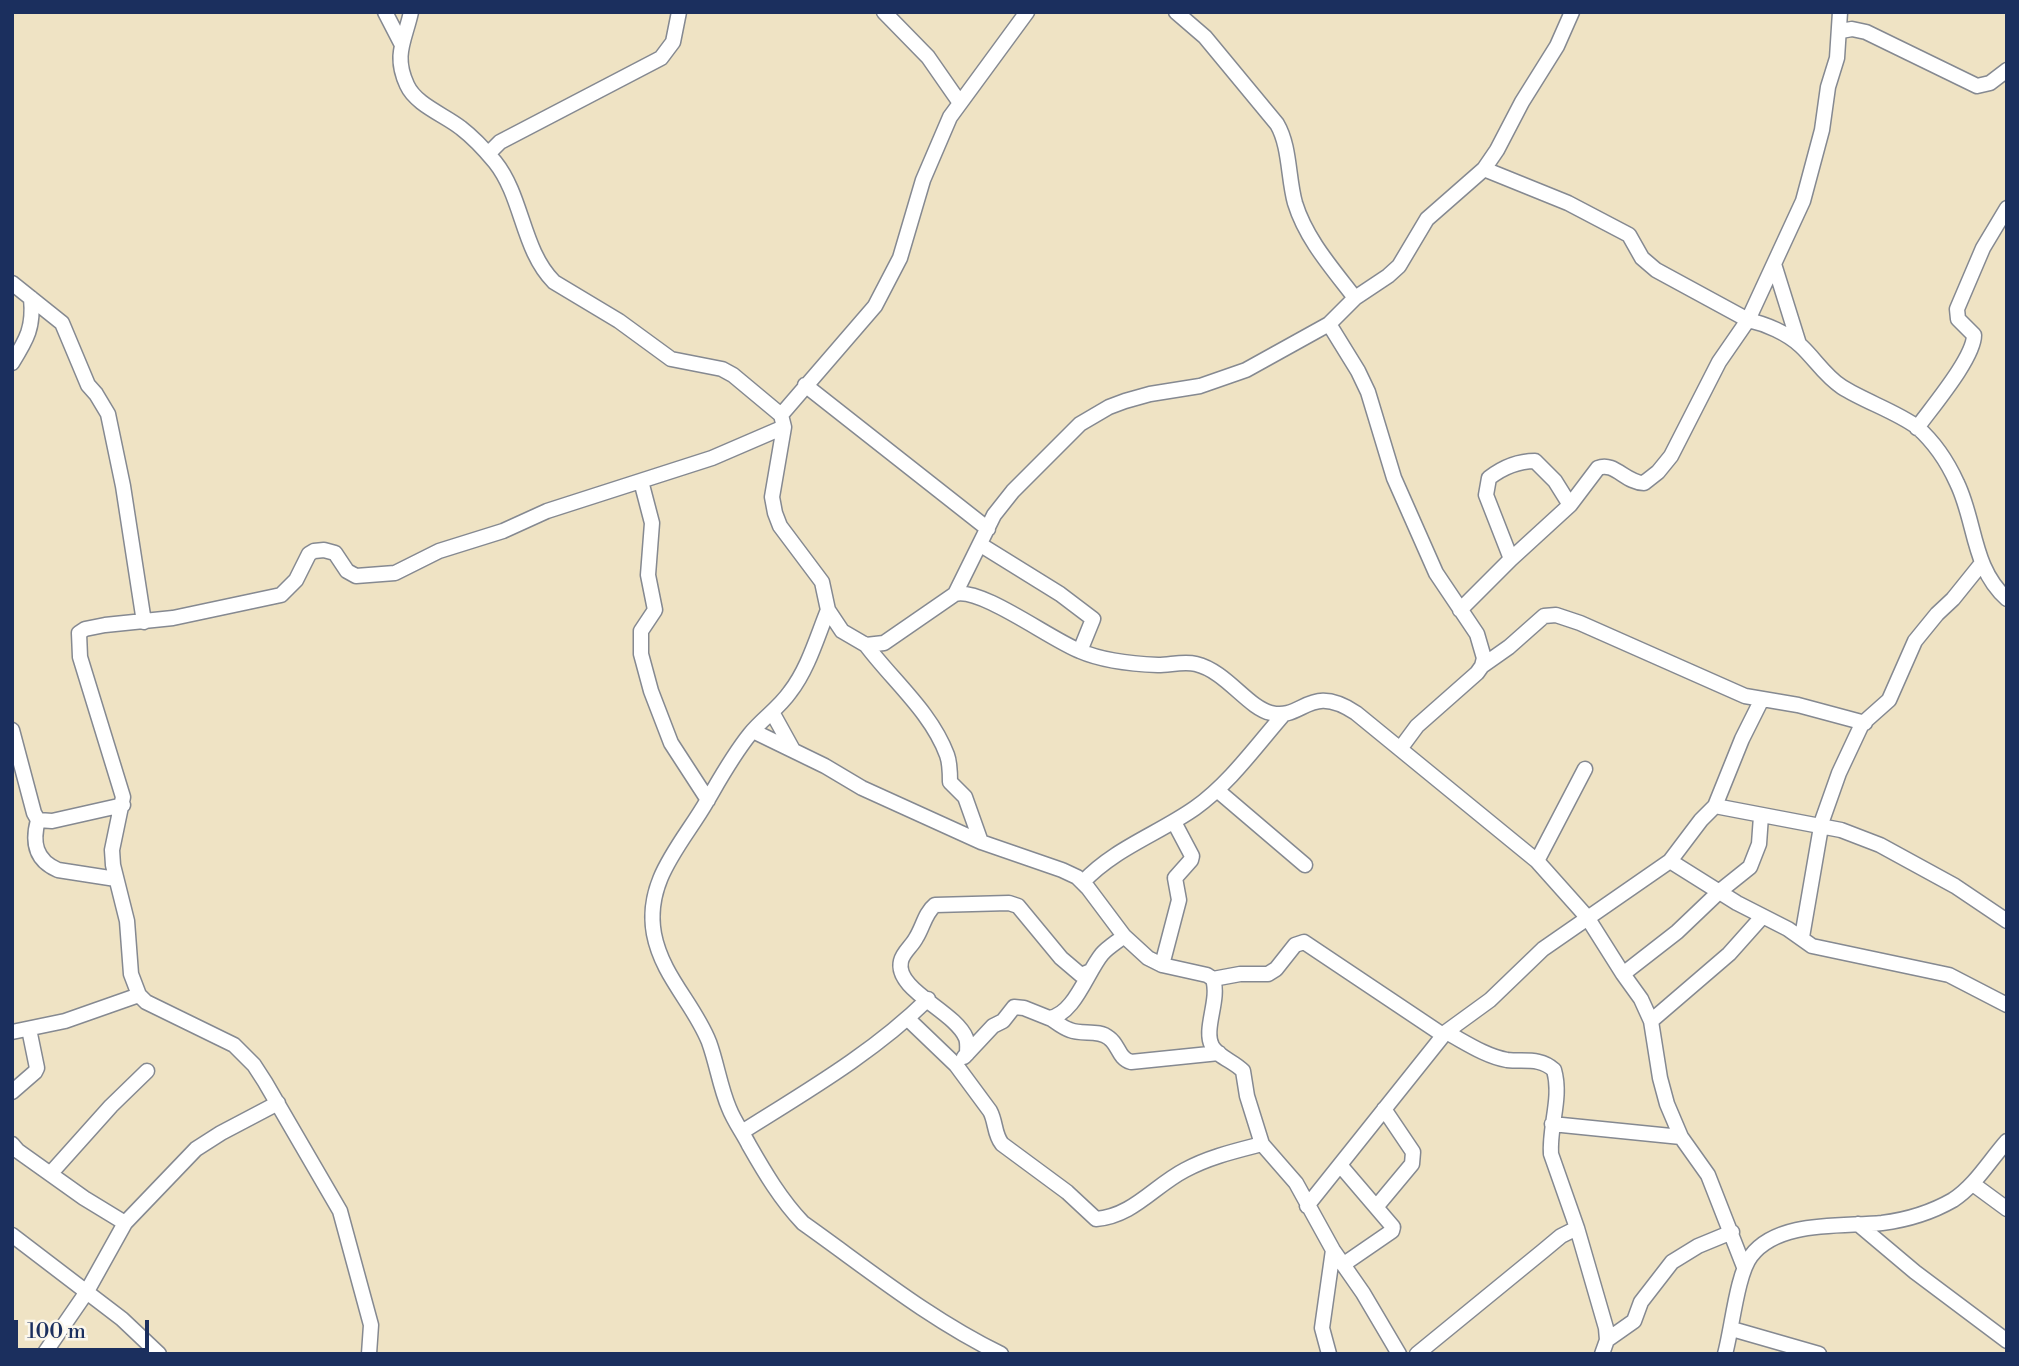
<!DOCTYPE html>
<html>
<head>
<meta charset="utf-8">
<style>
  body { margin:0 }
  #map { position:relative; width:2019px; height:1366px; overflow:hidden; background:#efe3c4; font-family:"Libre Bodoni",serif }
  canvas { display:block }
  .frame { position:absolute; inset:0; border:14px solid #1b2f5e; pointer-events:none }
  .scale { position:absolute; left:14px; top:1320px; width:135px; height:32px; box-sizing:border-box; border:4px solid #1b2f5e; border-top:0; padding-left:9px; font-size:21px; line-height:24px; white-space:nowrap; color:#1b2f5e; -webkit-text-stroke:5px #fbf7ec; paint-order:stroke }
</style>
</head>
<body>
<div id="map">
<canvas width="2019" height="1366"></canvas>
<div class="frame"></div>
<div class="scale">100 m</div>
</div>
<script>
const g = document.querySelector('canvas').getContext('2d');
g.lineJoin = 'round';
function stroke(path, color, width, dash) { g.strokeStyle = color; g.lineWidth = width; g.lineCap = dash ? 'butt' : 'round'; g.setLineDash(dash || []); g.stroke(path); }
const minor = new Path2D(`
  M385 12 401 43
  M411 12C405 40 393 55 407 85 416 105 445 115 461 128 474 138 485 150 495 162 523 197 522 250 554 282L619 321 671 359 722 369 733 375 781 415 784 427 772 497 775 513 780 526 822 582 828 610 842 631 866 645 884 643 955 594C981 587 1051 640 1080 651 1103 661 1133 664 1158 665 1170 665 1184 661 1196 664 1226 671 1248 708 1271 713 1303 721 1309 682 1356 713L1537 861 1587 917 1623 974 1641 999 1651 1021 1660 1078 1667 1104 1681 1137 1708 1175 1744 1267
  M884 12 928 57 960 103
  M1176 12 1205 37 1277 124C1290 146 1288 178 1295 203 1306 239 1332 268 1355 298
  M1841 31 1852 29 1866 32 1977 86 1990 83 2007 70
  M488 154 500 142 661 58 673 42 679 12
  M1484 169 1568 203 1629 235 1642 258 1656 270 1748 320C1766 324 1787 333 1801 346 1815 359 1825 376 1842 387 1864 401 1897 412 1917 427 1934 442 1948 463 1957 483 1976 522 1972 568 2007 599
  M1774 264 1799 344
  M12 283 62 323 88 385 96 394 108 414 123 486 144 622
  M1329 324 1358 371 1368 392 1394 478 1436 573 1477 634 1484 658 1482 666 1477 673 1417 726 1400 749
  M12 363C27 339 34 327 31 298
  M805 385 988 529
  M781 415 875 306 900 258 923 180 950 117 1027 12
  M1917 428C1932 407 1974 358 1974 335L1958 319 1957 309 1983 248 2007 208
  M641 481 652 523 648 575 655 610 641 631V654L651 691 671 743 708 800
  M981 545 1060 594 1093 619 1080 651
  M1511 559 1486 495 1489 478C1502 468 1518 461 1535 461L1555 481 1570 505
  M955 594 994 515 1013 491 1080 424 1109 407 1125 401 1150 394 1200 386 1246 370 1329 324 1355 298 1388 276 1399 266 1427 219 1484 169 1497 150 1522 102 1557 46 1572 12
  M828 610C817 637 808 669 790 692 779 708 762 719 750 734 733 755 721 777 707 801 683 843 644 880 654 934 662 976 694 1004 709 1042 717 1064 720 1087 729 1108 734 1121 743 1133 749 1145 765 1173 781 1200 803 1223 868 1269 929 1319 1001 1354
  M1460 610 1511 559 1570 505 1598 468C1614 461 1626 483 1644 483L1658 472 1671 456 1719 362 1748 320 1803 201 1822 130 1828 87 1837 58 1840 12
  M866 645C893 681 931 712 947 755 950 763 950 774 950 782L965 797 981 842
  M1482 666 1509 647 1544 616 1556 615 1580 623 1745 696 1798 705 1865 723
  M772 712 793 750
  M12 730 34 813 38 820 52 821 123 805
  M753 731 825 766 862 788 981 842 1062 870 1077 877 1088 888 1124 936 1148 958 1162 965 1207 975 1213 979C1220 1000 1203 1029 1212 1046 1218 1057 1235 1062 1243 1071L1247 1096 1262 1144 1296 1183 1333 1250 1363 1293 1399 1354
  M1217 790 1305 865
  M1715 806 1742 739 1762 699
  M38 820C32 842 35 860 58 870L116 879
  M1537 861 1585 769
  M1670 861 1737 903 1788 929 1812 946 1949 975 2007 1005
  M1083 882C1115 848 1158 834 1195 808 1230 783 1256 746 1284 714
  M1802 937 1822 821 1839 773 1862 724 1889 700 1915 641 1937 614 1953 599 1982 563
  M1162 965 1179 900 1175 878 1191 860 1192 856 1174 822
  M1623 974 1677 932 1720 891 1750 867 1759 844 1761 816
  M1213 979 1240 974H1268L1276 969 1295 945 1304 942 1443 1035
  M1050 1018C1056 1022 1063 1028 1070 1030 1082 1035 1099 1029 1109 1038 1119 1045 1118 1058 1131 1062L1219 1053
  M908 1019 956 1065 990 1111C996 1122 994 1134 1002 1144L1067 1192 1096 1219C1133 1216 1154 1186 1185 1170 1209 1157 1235 1151 1262 1144
  M1651 1021 1729 954 1762 917
  M12 1032 65 1021 139 995
  M1446 1032C1465 1042 1485 1056 1507 1060 1524 1062 1540 1057 1554 1070 1562 1098 1549 1126 1551 1154L1577 1228 1606 1328 1607 1340 1602 1354
  M967 1054C967 1049 968 1043 966 1038 955 1011 894 990 901 961 903 952 912 946 916 938 923 927 925 913 935 905L1009 903 1018 906 1061 958 1081 975 1091 971
  M964 1057 993 1026 1003 1021 1014 1007 1024 1008 1049 1018C1074 1015 1087 972 1102 954 1108 947 1117 942 1124 936
  M12 1092 35 1072 37 1068 29 1029
  M1552 1124 1681 1137
  M742 1132C807 1091 873 1053 928 999
  M12 1144 18 1151 84 1198 125 1223
  M1340 1165 1393 1227 1392 1231 1344 1264
  M51 1173 111 1106 147 1071
  M1973 1184 2007 1209
  M1307 1206 1446 1032 1490 1000 1543 949 1670 861 1701 820 1715 806 1841 830 1880 845 1955 886 2007 921
  M1377 1206 1412 1164 1413 1152 1384 1109
  M1858 1224 1915 1272 2007 1341
  M12 1235 122 1319 159 1354
  M1732 1329 1819 1354
  M1607 1340 1634 1321 1641 1302 1672 1262 1698 1246 1732 1232
  M44 1354 86 1293 125 1223 196 1149 221 1133 278 1103
  M369 1354 371 1325 340 1211 265 1082 254 1065 234 1045 146 1002 139 995 131 974 127 921 113 865 112 850 123 797 80 657 79 633 85 629 105 625 173 618 281 595 296 580 309 554 314 551 324 550 335 553 347 571 356 576 395 573 439 551 503 531 547 511 712 458 784 427
  M1329 1354 1322 1328 1333 1250
  M1417 1354 1543 1251 1561 1236 1577 1228
  M1725 1354C1732 1329 1737 1274 1751 1256 1778 1220 1842 1227 1882 1223 1906 1220 1932 1212 1953 1200 1975 1186 1990 1160 2007 1141`);
stroke(minor, '#858991', 17);
stroke(minor, '#fff', 14);
</script>
</body>
</html>
